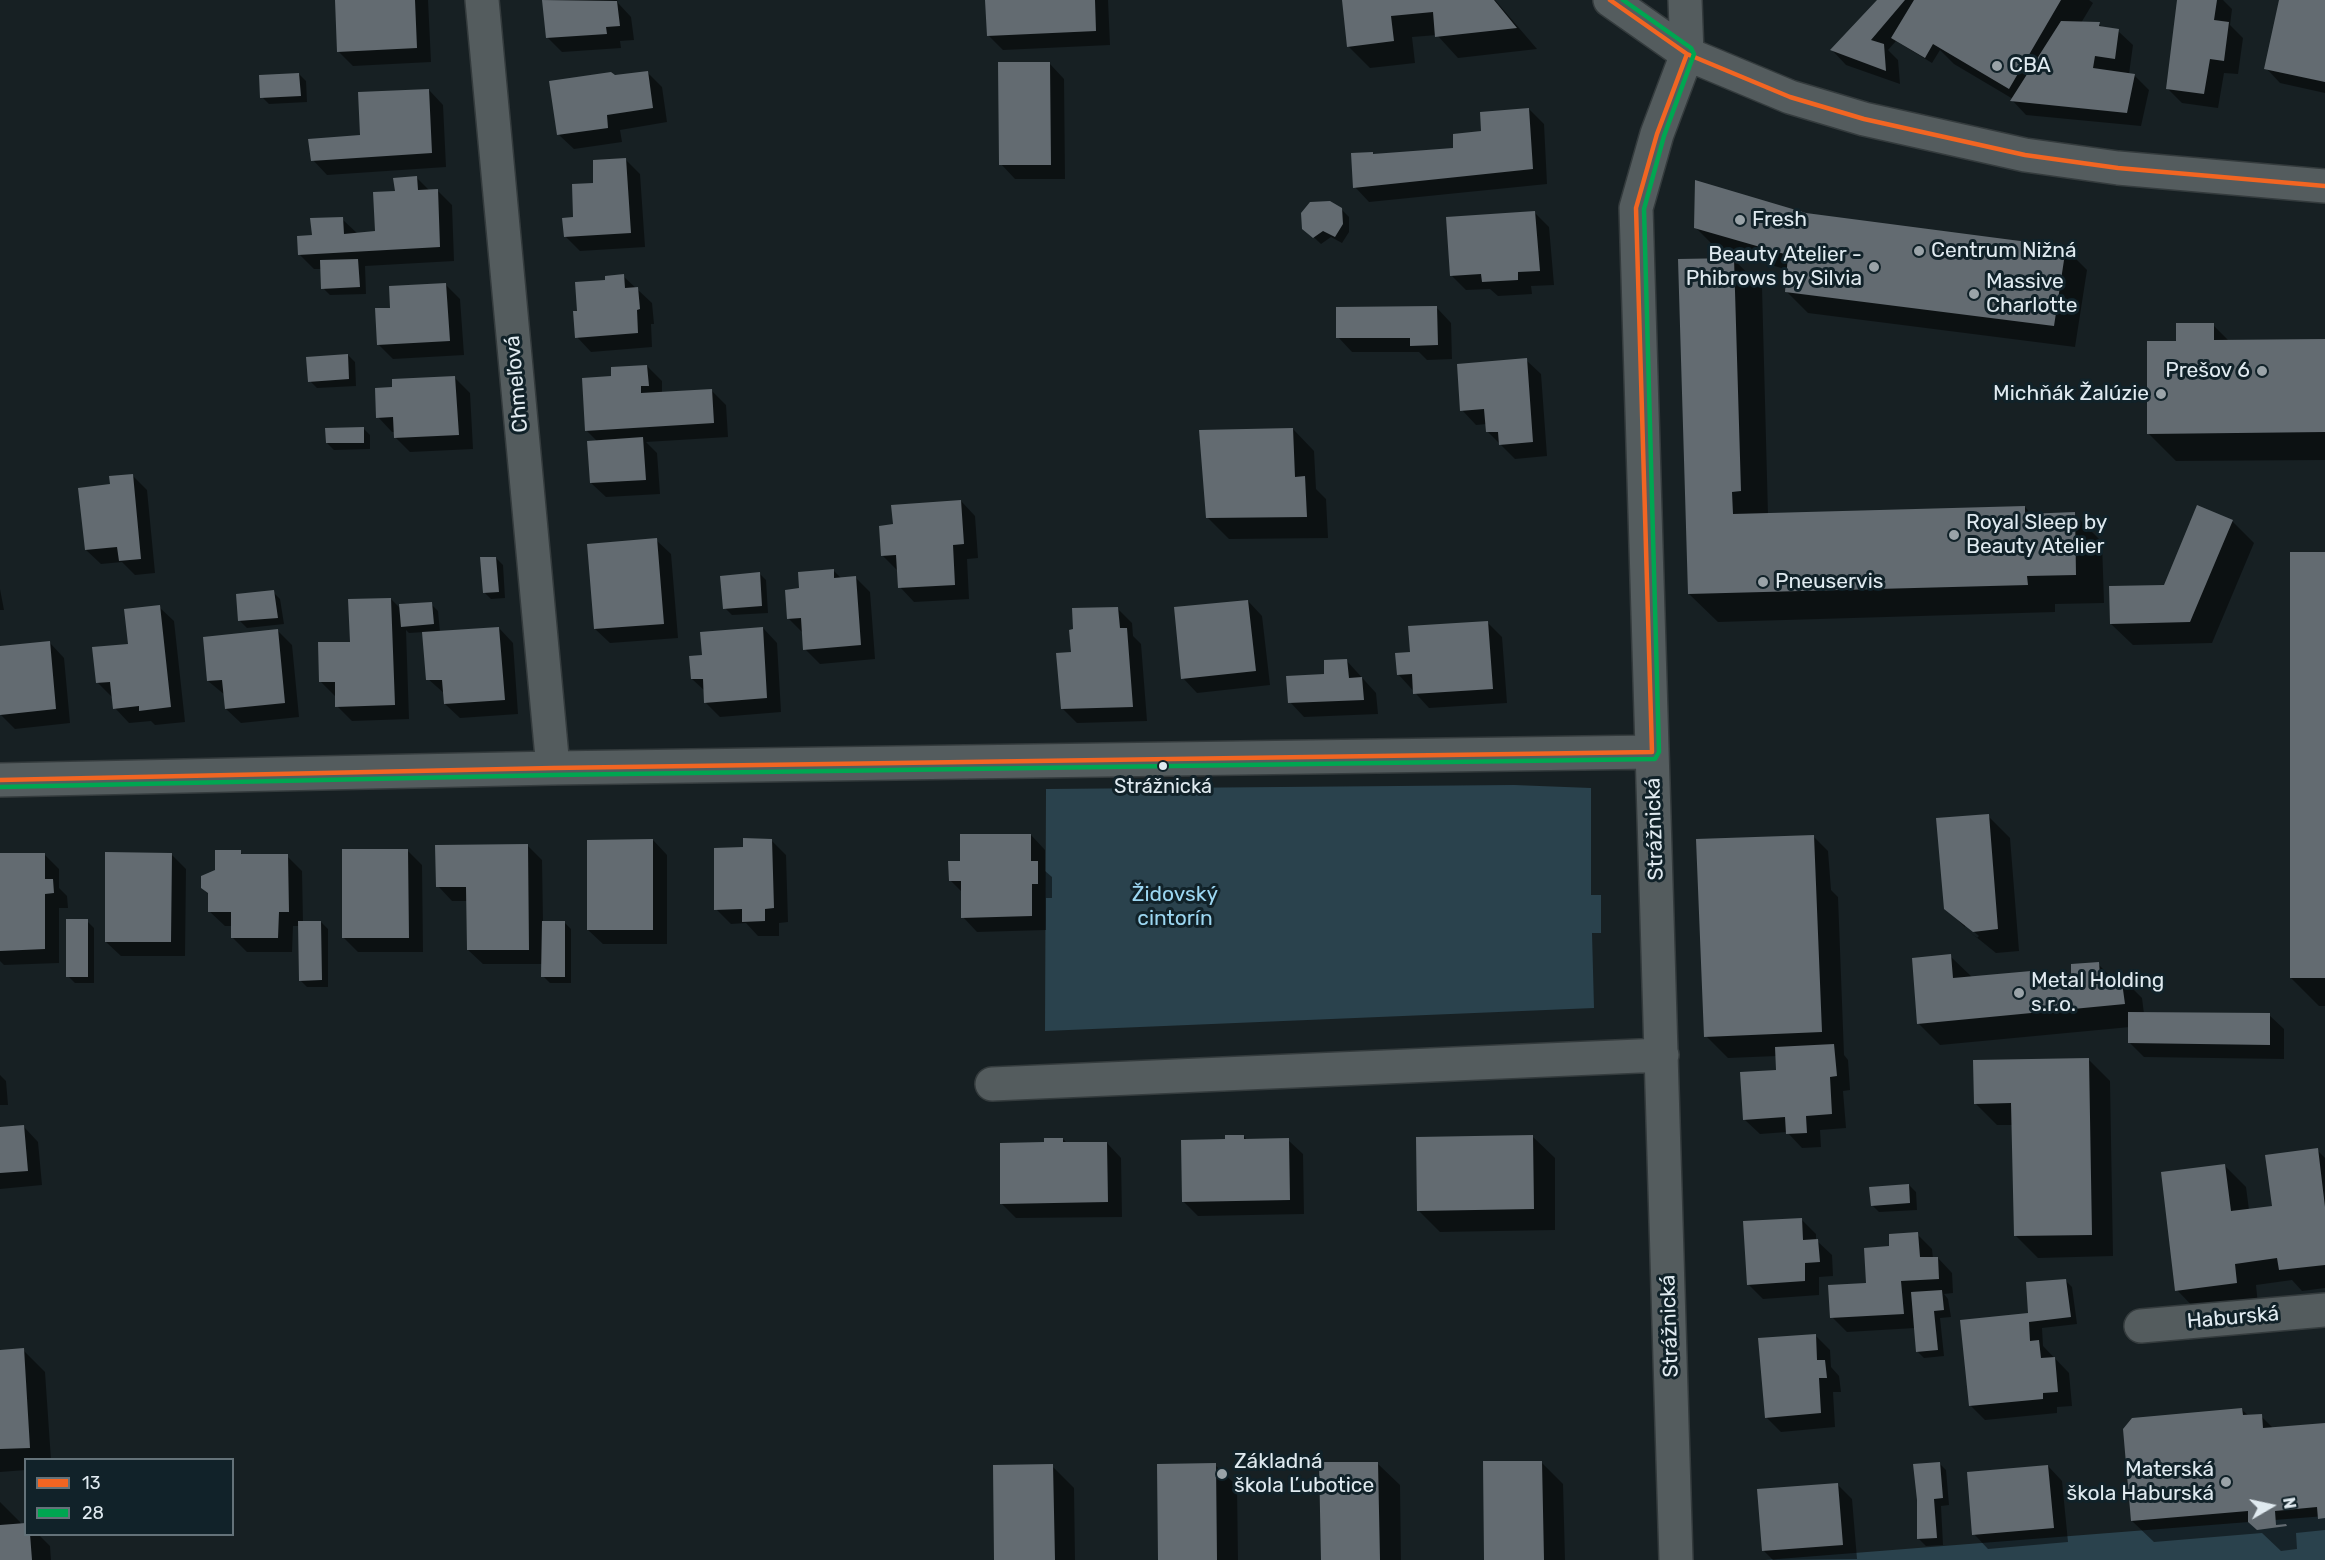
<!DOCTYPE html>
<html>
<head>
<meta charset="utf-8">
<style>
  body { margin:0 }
  #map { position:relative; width:2325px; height:1560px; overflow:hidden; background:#172023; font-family:Rubik,sans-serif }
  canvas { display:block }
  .legend { position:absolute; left:24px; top:1458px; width:210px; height:78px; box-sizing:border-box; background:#112229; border:2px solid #647279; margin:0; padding:8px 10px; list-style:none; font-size:18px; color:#e0eaf0 }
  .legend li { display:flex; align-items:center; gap:12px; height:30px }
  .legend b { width:30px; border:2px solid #647279 }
  .north { position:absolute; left:2241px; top:1476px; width:60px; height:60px; -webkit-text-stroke:4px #112229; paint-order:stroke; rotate:81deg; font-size:16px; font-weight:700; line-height:24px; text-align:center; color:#e0eaf0 }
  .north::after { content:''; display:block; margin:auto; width:21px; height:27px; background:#e0eaf0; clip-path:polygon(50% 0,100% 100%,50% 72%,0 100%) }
</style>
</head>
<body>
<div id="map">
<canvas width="2325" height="1560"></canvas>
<ul class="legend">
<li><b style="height:8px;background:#f26522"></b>13</li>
<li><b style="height:8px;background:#00a651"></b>28</li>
</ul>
<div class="north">N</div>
</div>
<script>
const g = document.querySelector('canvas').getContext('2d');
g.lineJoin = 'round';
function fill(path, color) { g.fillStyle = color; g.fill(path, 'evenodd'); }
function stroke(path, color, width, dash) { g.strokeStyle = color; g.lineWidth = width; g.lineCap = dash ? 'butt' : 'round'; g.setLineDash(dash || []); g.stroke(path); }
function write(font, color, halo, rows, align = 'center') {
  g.font = font + ' Rubik,sans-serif'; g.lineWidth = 6; g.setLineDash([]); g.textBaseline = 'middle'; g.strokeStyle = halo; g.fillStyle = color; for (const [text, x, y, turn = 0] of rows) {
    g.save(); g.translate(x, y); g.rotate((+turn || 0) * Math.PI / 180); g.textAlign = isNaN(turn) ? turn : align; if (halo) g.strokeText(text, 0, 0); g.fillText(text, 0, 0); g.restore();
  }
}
const green = new Path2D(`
  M1514 785 1591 788V895H1601V933H1592L1594 1008 1045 1031 1046 789Z
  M2325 1516V1560H1765Z`);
const shadow = new Path2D(`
  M336 0H428L431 62 353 66 338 51Z
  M543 0H617L618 3 631 17 634 40 620 41 621 48 562 52 547 37Z
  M987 0H1108L1110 45 1003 50 989 36Z
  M1344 0H1495L1537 49 1458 58 1437 35 1412 37 1415 63 1370 68 1348 46Z
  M1879 0H2089L2093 3 2081 23 2099 24 2103 28 2118 31 2133 45 2129 74 2134 75 2149 90 2141 126 2026 115 2012 100 2013 99 1954 64 1940 50 1932 63 1896 41 1888 50 1898 60 1900 84 1846 65 1832 50Z
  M2179 0H2223L2232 9 2230 25 2243 38 2238 74 2224 73 2218 108 2182 103 2167 88Z
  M2281 0H2325V93L2280 83 2266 68Z
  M1050 64 1064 79 1065 179H1015L1001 164Z
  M648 73 662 87 667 122 620 130 622 142 574 149 559 135 615 77Z
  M299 74 306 81 307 102 269 104 262 97Z
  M429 90 443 105 446 167 327 175 313 160 362 136Z
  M1529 109 1544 124 1547 184 1369 202 1355 187 1455 149 1482 132Z
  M626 160 640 174 645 247 580 251 565 236 594 185Z
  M417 178 430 191 437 190 452 205 454 261 365 266 366 294 330 295 323 288 322 269H314L300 255 313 237 342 219 358 234 377 233 396 192Z
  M1341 209 1349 217V232L1342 243 1331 237 1321 244 1304 228Z
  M1534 212 1549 227 1554 285 1531 286 1532 294 1498 296 1490 289 1466 290 1452 276Z
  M1805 215 2065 248 2087 270 2075 347 1808 313 1786 291 1788 270 1717 249 1695 227Z
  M1733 259 1762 287 1768 515 2025 507 2032 515 2074 514 2102 542 2104 603 2055 604V612L1718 622 1689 594Z
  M623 276 652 303 654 324H651L652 347 591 352 577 337 606 281Z
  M446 285 460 299 464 355 393 359 378 344Z
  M1437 308 1451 323 1452 359 1427 360 1419 352H1352L1338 337Z
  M2213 325 2229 341 2325 340V460L2176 461 2148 433 2178 343Z
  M348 355 355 362 356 386 317 388 310 381Z
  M1526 360 1541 374 1547 456 1515 459 1488 432 1487 424 1476 425 1462 410Z
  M647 366 662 381V394L712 391 726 405 728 437 646 442 657 453 660 494 606 497 591 483 598 442 586 430 613 377Z
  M455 378 470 393 473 449 410 452 395 437V432H392L378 417Z
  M363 428 370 435V449L334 450 327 443Z
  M1293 429 1314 451 1316 489 1326 499 1328 538 1229 539 1207 517Z
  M132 475 147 490 155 573 135 575 122 562 101 564 86 550Z
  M961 501 975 516 978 558 967 559 969 599 914 602 900 587 897 570 882 555 895 526Z
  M2232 521 2254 543 2212 643 2133 645 2111 624 2165 586Z
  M656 540 671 554 678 638 610 643 595 629Z
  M2325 554V1006H2319L2291 978Z
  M496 558 503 565 505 598 491 599 484 592Z
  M833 570 842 579 856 578 870 592 875 659 820 664 805 649 804 634 789 619 800 590Z
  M759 573 766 580 768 613 732 615 725 608Z
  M0 589 4 610H0Z
  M273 592 280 599 284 624 247 628 240 621Z
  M391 599 401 609 431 604 438 611 440 632 499 628 513 643 518 714 460 718 445 704V694L428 679 424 632 409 633 406 630 409 719 352 721 337 706 336 697 321 682Z
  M1248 601 1262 616 1270 685 1197 693 1183 678Z
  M159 607 174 621 185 722 155 725 151 721 129 723 115 708 112 697 97 682Z
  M1117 608 1132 623 1133 636 1141 644 1147 721 1077 723 1062 708 1072 653Z
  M1488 623 1502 637 1507 703 1429 708 1398 674 1412 653Z
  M763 628 777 643 781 712 720 717 705 702V691L692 679 704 657Z
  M278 631 292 645 299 717 241 723 226 709 225 695 208 681Z
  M50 643 64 658 70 723 15 729 0 714V648Z
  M1346 660 1376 693 1378 714 1304 717 1290 702Z
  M1988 816 2010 838 2019 951 1996 953 1965 928 1977 938 1979 936 1965 924V927L1945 908Z
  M1031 835 1045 850V871L1052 877V898H1046V930L977 932 963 917V893L950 880Z
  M1814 837 1828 851 1831 890 1838 897 1844 1055 1848 1060 1850 1090 1843 1091 1846 1128 1820 1130 1821 1147 1802 1148 1787 1132 1760 1134 1745 1120 1778 1071 1777 1056 1728 1058 1706 1036Z
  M653 840 667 855V944H603L588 930Z
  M771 840 786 855 788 922 779 923V936H758L746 923 731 924 716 909 744 849Z
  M527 845 542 860 543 922H564L571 929V983H550L543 976V964H483L468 950V901H452L438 886Z
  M407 850 422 865 423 952H358L344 938Z
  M240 852 244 856H287L302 871 303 923 321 922 328 929V987H307L300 980 299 926H293L292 952H247L233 938V926H225L210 912 216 871Z
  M0 854H44L59 869V888L67 896 68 908H59V963L4 965 0 961Z
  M171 854 186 869 185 956H121L106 942Z
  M87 921 94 928V983H75L68 976Z
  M1950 956 1973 978 2030 973 2041 983 2073 980 2098 964 2111 977 2120 976 2142 998 2144 1014 2269 1015 2284 1029V1059L2144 1057 2130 1043V1027L1940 1045 1918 1023Z
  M2088 1059 2110 1081 2113 1256 2038 1258 2016 1236 2013 1125H1997L1975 1103Z
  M0 1075 6 1081 8 1105H0Z
  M24 1127 38 1142 42 1185 0 1189V1129Z
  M1244 1136 1247 1140H1288L1303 1154 1304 1214 1198 1216 1183 1201 1227 1141Z
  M1533 1137 1555 1158V1230L1440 1232 1418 1210Z
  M1063 1139 1067 1143H1107L1121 1158 1122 1217 1016 1218 1001 1203 1045 1144Z
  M2317 1150 2325 1158V1288L2302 1291 2292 1280 2256 1285 2258 1305 2198 1312 2177 1290 2225 1166 2246 1187 2249 1210 2274 1207Z
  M1909 1185 1916 1192 1917 1210 1879 1212 1872 1205Z
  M1801 1219 1816 1234V1240L1832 1255 1833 1276 1819 1277V1295L1763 1299 1749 1285Z
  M1917 1234 1932 1249 1933 1259 1938 1258 1952 1273 1953 1293 1944 1294 1948 1299 1951 1317 1940 1318 1944 1356 1924 1358 1917 1351 1915 1328 1847 1332 1832 1317 1868 1284 1891 1248Z
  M2065 1280 2072 1287 2077 1324 2042 1328 2043 1346 2069 1373 2072 1406 2057 1407V1413L1985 1420 1970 1405 2027 1314Z
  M1815 1335 1830 1350 1831 1367 1839 1376 1841 1392H1833L1835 1427 1781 1432 1766 1417Z
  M23 1350 45 1372 51 1460H26V1470L0 1472V1351Z
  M2242 1410 2249 1416H2261L2274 1429 2325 1424V1530L2296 1533 2297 1549 2281 1551 2262 1533 2154 1542 2132 1521Z
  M1541 1462 1563 1484 1565 1560H1486Z
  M1939 1463 1946 1470 1949 1505 1941 1506 1943 1545 1926 1546 1919 1539Z
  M1378 1464 1400 1485 1401 1560H1322Z
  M1215 1465 1237 1486 1238 1560H1160Z
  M1052 1466 1074 1488 1075 1560H996Z
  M2048 1466 2062 1481 2068 1542 1988 1549 1974 1534Z
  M1837 1484 1852 1499 1857 1559 1773 1560 1764 1551Z
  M0 1502 20 1522 26 1534H38L50 1546 51 1560H0Z`);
const building = new Path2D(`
  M335 0H415L417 48 337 52Z
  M542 0 617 1 620 26 606 27 607 34 546 38Z
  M985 0H1095L1096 31 987 36Z
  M1342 0H1494L1517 28 1435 37 1433 12 1391 16 1394 41 1347 47Z
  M1877 0H1905L1871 40 1884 44 1886 71 1830 50Z
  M1914 0H2061L2009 89 1933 44 1925 58 1891 38Z
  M2177 0H2217L2214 20 2229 22 2224 61 2210 59 2204 94 2166 89Z
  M2279 0H2325V82L2264 69Z
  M2061 21 2100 22 2099 26 2119 29 2115 59 2095 56 2093 68 2135 74 2127 113 2010 101Z
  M998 62H1050L1051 165H999Z
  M648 71 653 108 607 115 608 128 557 135 549 81 611 72 615 75Z
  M299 73 301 96 260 98 259 75Z
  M429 89 432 153 311 161 308 139 360 135 358 92Z
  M1529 108 1533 169 1353 188 1351 153 1373 152V154L1453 148V134L1481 131 1480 112Z
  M626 158 631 233 564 237 562 218 573 217 572 184 593 183V160Z
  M417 176 418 190 438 189 440 247 298 255 297 236 312 235 310 218 343 217 344 234 375 231 373 192 395 191 393 178Z
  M1695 180 1806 213 2066 247 2054 326 1785 292 1788 255 1694 228Z
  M1330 201 1342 208 1343 224 1335 237 1323 231 1313 238 1302 229 1301 213 1310 202Z
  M1535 211 1540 271 1518 272V280L1482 282 1481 274 1450 276 1446 217Z
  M1734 258 1741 491 1732 492 1733 514 2025 506V514L2075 512 2076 575 2027 576 2028 585 1688 594 1678 259Z
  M358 259 360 287 321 289 320 260Z
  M624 274 625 288 638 287 640 309 637 310 638 333 575 338 573 311H577L575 282 605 280V276Z
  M446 283 450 341 377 345 375 308H390L389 286Z
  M1437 306 1438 345 1410 346V338H1336V307Z
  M2176 323H2214V340L2325 339V432L2147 434V341H2176Z
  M348 354 349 379 308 382 306 357Z
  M1527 358 1533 442 1499 445 1498 432H1486L1484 409 1460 411 1457 364Z
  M647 365 649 386H641V393L712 389 714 423 585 431 582 378 611 376V367Z
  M455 376 459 435 394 438 393 417 376 418 375 388 392 387V379Z
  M364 427V443H326L325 428Z
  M1293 428 1295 477 1305 476 1307 517 1206 518 1199 430Z
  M643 437 646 480 590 483 587 441Z
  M133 474 141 559 119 561 117 547 85 550 78 488 110 484 109 476Z
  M961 500 964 544 953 545 955 585 898 588 896 555 881 556 879 526 893 524 891 505Z
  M2197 505 2233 520 2190 622 2110 624 2109 586 2164 585Z
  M657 538 664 624 594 629 587 544Z
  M2290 552H2325V978H2290Z
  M480 557H496L499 592 483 593Z
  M834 569V578L856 576 861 645 803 650 801 618 787 619 785 590 799 588 798 572Z
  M760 572 762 606 723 609 720 576Z
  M274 590 278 618 238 621 236 594Z
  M391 598 395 705 335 707V682H319L318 642H350L348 599Z
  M1248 600 1256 671 1181 679 1174 607Z
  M432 602 434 624 401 627 399 604Z
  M160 605 171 707 139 711V706L113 709 110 682 96 683 92 647 128 644 124 609Z
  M1118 607 1120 628H1127L1133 707 1061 709 1056 653 1071 652 1069 630 1073 629 1072 608Z
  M1488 621 1493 689 1413 694 1412 674 1397 675 1395 653 1410 652 1408 626Z
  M499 627 505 700 444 704 442 680H426L422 632Z
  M763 627 767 698 704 703 703 679H691L689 656 702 655 700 632Z
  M278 629 285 703 225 709 222 680 207 681 203 637Z
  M50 641 56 709 0 715V646Z
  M1347 659 1349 678 1362 677 1364 700 1288 703 1286 676 1324 674V660Z
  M1989 814 1998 929 1973 932 1944 909 1936 818Z
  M960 834H1031V861H1038V884H1032V916L961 918V881H949L948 861H960Z
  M1814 835 1822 1032 1704 1037 1696 839Z
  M743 838 772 839 774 908 765 909V921L742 922V909L714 910V848L743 847Z
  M653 839V930H587V840Z
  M528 844 529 950H467L466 887H436L435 845Z
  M342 849H408L409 938H342Z
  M215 850H241V854H288L289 912H279L278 938H231V912H208V893L201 888V876L215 870Z
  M105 852 172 853 171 942H105Z
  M0 853H45V879H53L54 893 45 894V949L0 951Z
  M66 919H88V977H66Z
  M298 921H321L322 980 299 981Z
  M542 921H565V977H541Z
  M1951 954 1953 978 2031 971 2032 982 2071 978V964L2099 962 2100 976 2121 975 2125 1004 1917 1024 1912 958Z
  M2128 1012 2270 1013V1045L2128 1043Z
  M1834 1044 1837 1076 1830 1077 1832 1114 1806 1116 1807 1133 1786 1134 1785 1117 1743 1120 1740 1072 1776 1070 1775 1047Z
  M2089 1058 2092 1235 2014 1236 2011 1103 1974 1104 1973 1060Z
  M24 1125 28 1171 0 1173V1127Z
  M1225 1135H1244V1139L1289 1138 1290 1200 1182 1202 1181 1140 1225 1139Z
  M1533 1135 1534 1209 1417 1211 1416 1137Z
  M1044 1138H1063V1142H1107L1108 1202 1000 1204V1143L1044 1142Z
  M2318 1148 2325 1207V1265L2279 1270 2277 1258 2235 1264 2237 1283 2175 1291 2161 1172 2225 1164 2231 1211 2272 1206 2265 1155Z
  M1909 1184 1910 1203 1871 1206 1869 1187Z
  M1802 1218 1803 1240 1818 1239 1820 1262 1805 1263V1281L1747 1285 1743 1221Z
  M1918 1232 1920 1257H1938L1939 1279 1901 1281 1904 1314 1830 1318 1828 1285 1866 1283 1864 1248 1889 1246V1234Z
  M2066 1279 2071 1317 2029 1322 2030 1341 2039 1340 2041 1358 2055 1357 2058 1392 2043 1393V1399L1969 1406 1960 1320 2028 1313 2026 1282Z
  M1942 1290 1944 1310 1934 1311 1938 1350 1916 1352 1911 1292Z
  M1816 1334 1817 1360H1825L1827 1378H1819L1821 1413 1765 1418 1758 1338Z
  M24 1348 30 1448 0 1449V1350Z
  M2242 1408 2243 1415 2262 1414 2263 1428 2325 1423V1518L2318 1519 2317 1507 2275 1511 2276 1525 2286 1524 2287 1526 2257 1530 2248 1522V1511L2131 1521 2123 1429 2132 1418Z
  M1483 1461H1542L1544 1560H1484Z
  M1319 1462H1378L1380 1560H1321Z
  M1940 1462 1943 1498 1934 1499 1937 1538 1917 1539V1500L1913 1464Z
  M1216 1463 1217 1560H1158L1157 1464Z
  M1053 1464 1055 1560H994L993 1465Z
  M2048 1465 2054 1528 1972 1535 1967 1472Z
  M1838 1483 1843 1545 1762 1551 1757 1489Z
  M26 1523V1534H30L32 1560H0V1525Z`);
const minor = new Path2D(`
  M482 0 553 768
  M1610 0 1687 54 1790 97 1864 119 2025 155 2118 168 2325 186
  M0 780 553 768 1652 752
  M992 1084 1662 1055
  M2141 1326 2325 1310
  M1676 1560 1636 208 1657 134 1687 54 1685 0`);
const bus1 = new Path2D(`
  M1610 0 1687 54 1790 97 1864 119 2025 155 2118 168 2325 186
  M0 780 553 768 1652 752 1636 208 1657 134 1687 54`);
const bus2 = new Path2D(`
  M0 787 553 775 1655 759 1659 752 1644 209 1664 136 1694 54 1691 48 1623 0`);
const markers = [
  [1997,66,6,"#9aa3a8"],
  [1740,220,6,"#9aa3a8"],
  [1919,251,6,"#9aa3a8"],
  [1874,267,6,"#9aa3a8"],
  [1974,294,6,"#9aa3a8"],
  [2262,371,6,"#9aa3a8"],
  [2161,394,6,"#9aa3a8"],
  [1954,535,6,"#9aa3a8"],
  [1763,582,6,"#9aa3a8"],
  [1163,766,5,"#e0eaf0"],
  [2019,993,6,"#9aa3a8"],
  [1222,1474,6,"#9aa3a8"],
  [2226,1482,6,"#9aa3a8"]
];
const busNames = [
  ["Strážnická",1163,787]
];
const poiNames = [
  ["CBA",2009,66],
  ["Fresh",1752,220],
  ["Centrum Nižná",1931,251],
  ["Beauty Atelier -",1862,255,"right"],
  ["Phibrows by Silvia",1862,279,"right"],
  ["Massive",1986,282],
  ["Charlotte",1986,306],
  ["Prešov 6",2250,371,"right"],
  ["Michňák Žalúzie",2149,394,"right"],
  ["Royal Sleep by",1966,523],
  ["Beauty Atelier",1966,547],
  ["Pneuservis",1775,582],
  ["Metal Holding",2031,981],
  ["s.r.o.",2031,1005],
  ["Základná",1234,1462],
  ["škola Ľubotice",1234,1486],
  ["Materská",2214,1470,"right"],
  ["škola Haburská",2214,1494,"right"]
];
const streetNames = [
  ["Chmeľová",517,384,-95],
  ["Strážnická",1655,829,-92],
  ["Haburská",2233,1318,-5],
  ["Strážnická",1670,1326,-92]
];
const parkNames = [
  ["Židovský",1175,895],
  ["cintorín",1175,919]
];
fill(green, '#2a424d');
fill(shadow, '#0007');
fill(building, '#636b71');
stroke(minor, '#343b3d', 36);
stroke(minor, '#545c5e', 33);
stroke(bus1, '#f26522', 4.5);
stroke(bus2, '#00a651', 4.5);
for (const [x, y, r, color] of markers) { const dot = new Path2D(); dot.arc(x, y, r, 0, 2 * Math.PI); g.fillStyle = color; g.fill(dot); stroke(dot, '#112229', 2); }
write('20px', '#e0eaf0', '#112229', busNames);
write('21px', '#e0eaf0', '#112229', poiNames, 'left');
write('21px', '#e0eaf0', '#112229', streetNames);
write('21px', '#9cd7f2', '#112229', parkNames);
</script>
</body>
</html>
